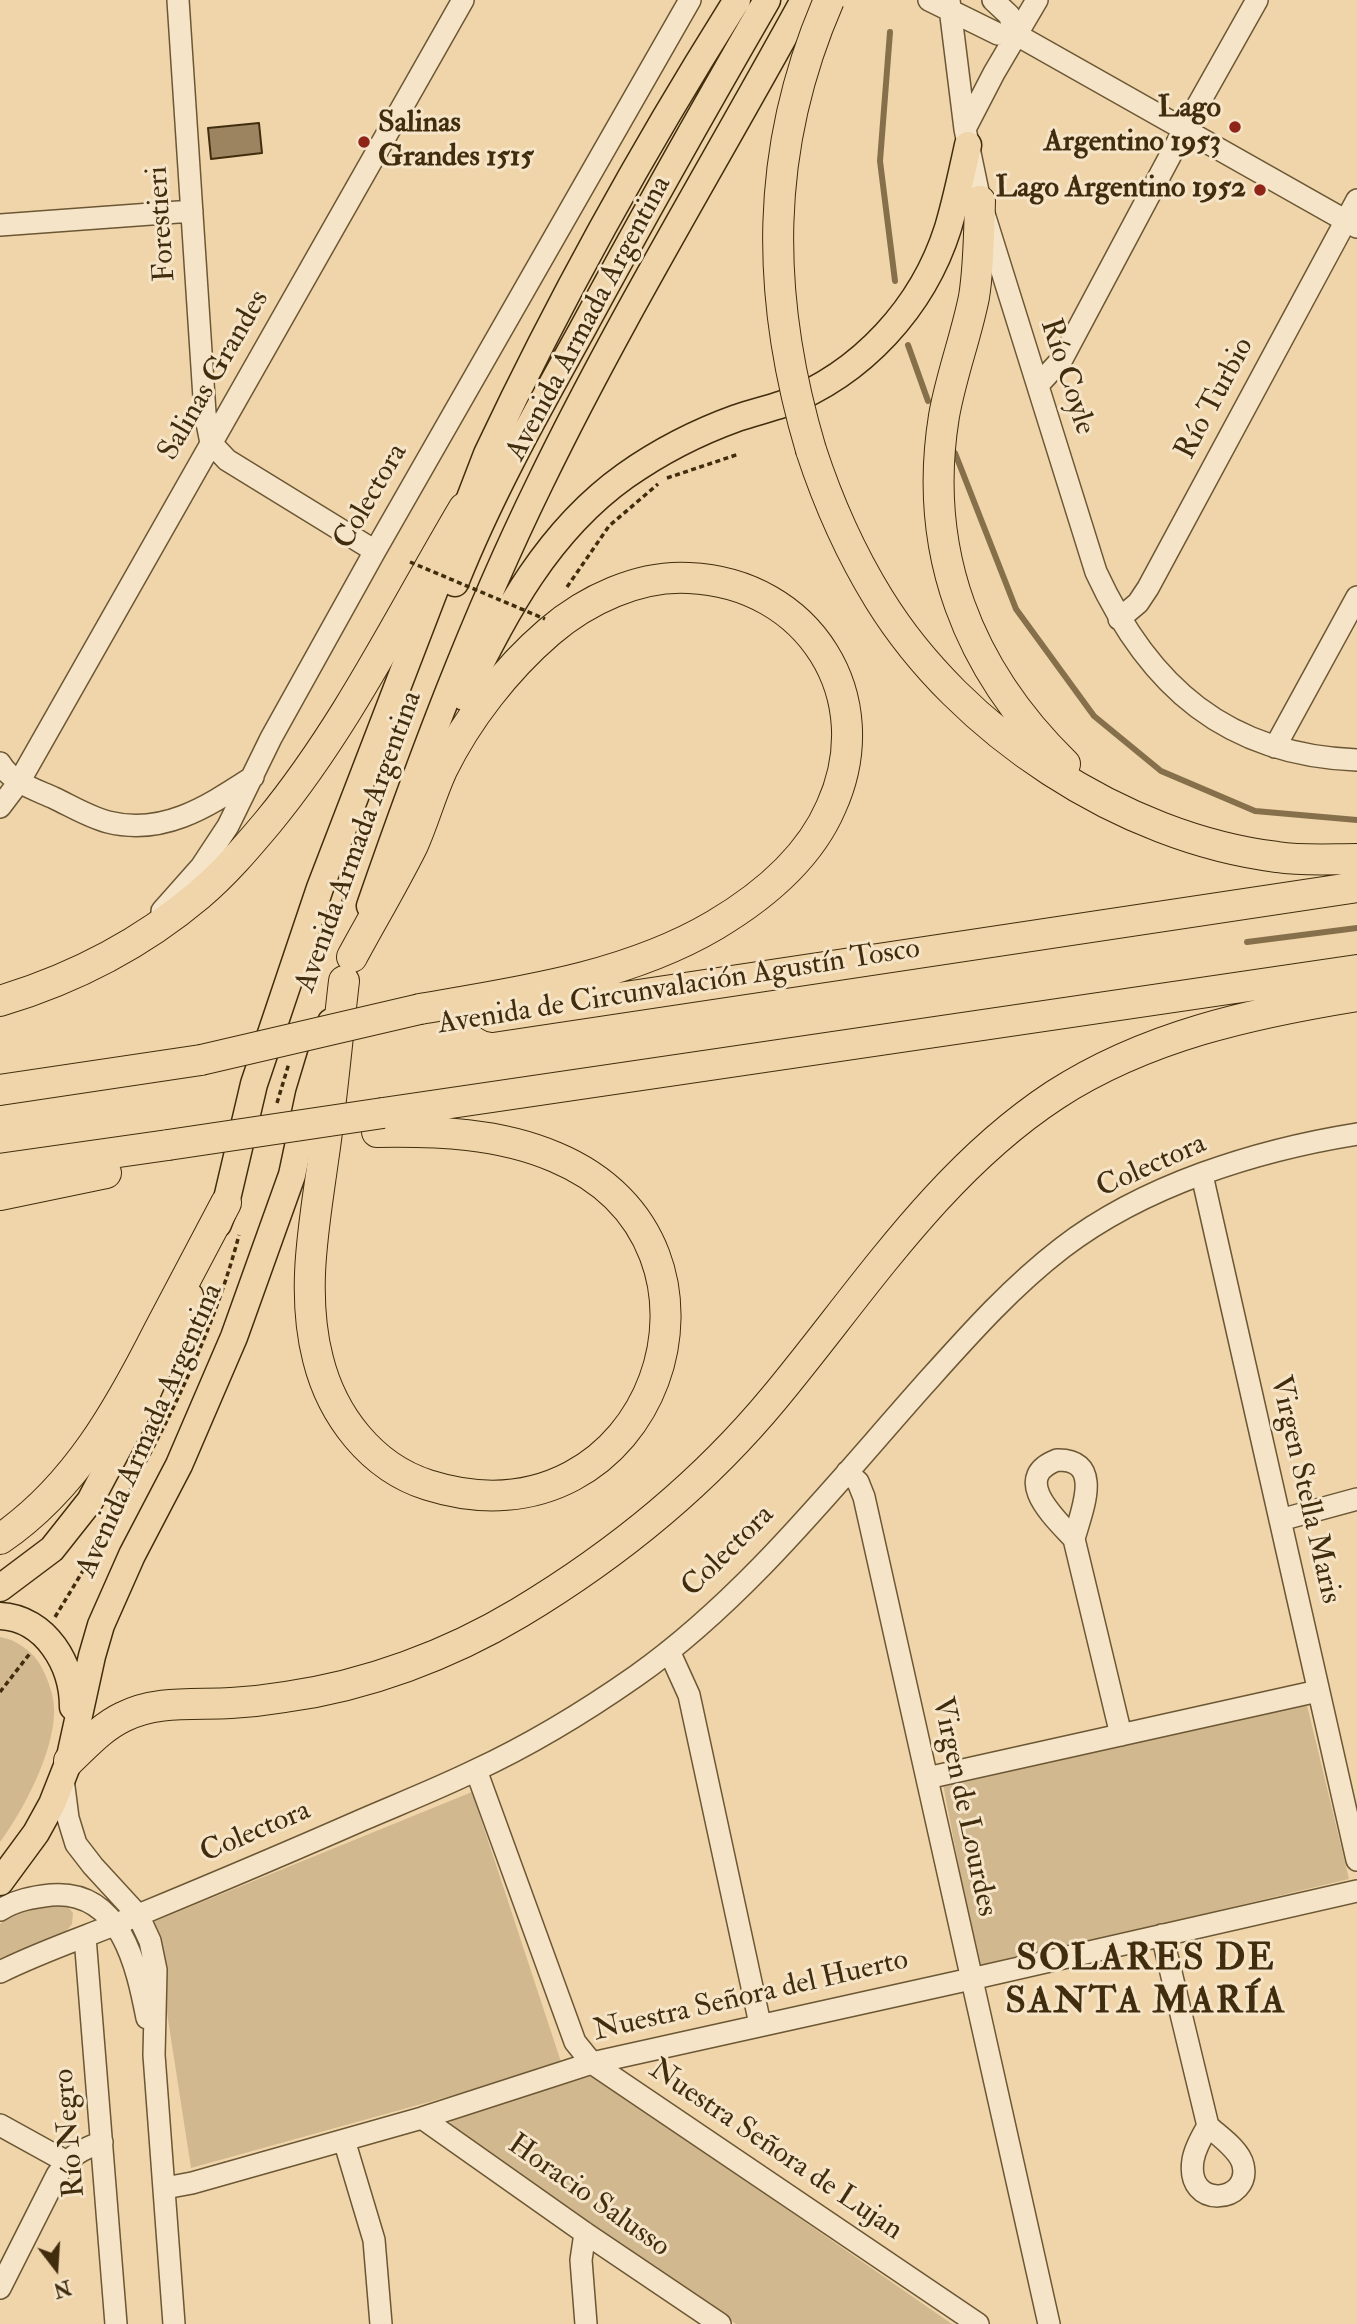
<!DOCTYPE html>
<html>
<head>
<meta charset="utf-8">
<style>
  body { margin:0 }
  #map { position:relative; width:1357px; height:2324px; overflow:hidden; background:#efd5a9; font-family:"IM FELL Double Pica",serif }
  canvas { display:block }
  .north { position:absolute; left:21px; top:2233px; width:70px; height:70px; -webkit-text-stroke:5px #f5e4c7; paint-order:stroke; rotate:163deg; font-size:19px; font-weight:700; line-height:28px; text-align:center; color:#412d0e }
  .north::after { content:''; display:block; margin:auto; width:24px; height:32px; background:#412d0e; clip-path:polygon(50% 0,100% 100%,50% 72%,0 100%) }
</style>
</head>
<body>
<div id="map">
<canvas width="1357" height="2324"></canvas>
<div class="north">N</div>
</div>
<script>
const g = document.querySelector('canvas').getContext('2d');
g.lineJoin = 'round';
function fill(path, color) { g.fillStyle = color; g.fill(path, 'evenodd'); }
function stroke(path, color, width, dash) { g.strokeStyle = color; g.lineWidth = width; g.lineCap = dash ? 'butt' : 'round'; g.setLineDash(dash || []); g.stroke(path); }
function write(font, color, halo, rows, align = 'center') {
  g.font = font + ' "IM FELL Double Pica",serif'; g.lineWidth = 6; g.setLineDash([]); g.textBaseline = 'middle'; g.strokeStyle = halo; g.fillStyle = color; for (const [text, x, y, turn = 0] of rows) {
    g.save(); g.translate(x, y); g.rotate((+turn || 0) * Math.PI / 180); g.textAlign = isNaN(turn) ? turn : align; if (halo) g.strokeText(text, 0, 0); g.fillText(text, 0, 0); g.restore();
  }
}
const green = new Path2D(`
  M0 1637C17 1640 34 1652 42 1668 49 1682 55 1698 54 1714 53 1754 23 1811 0 1842Z
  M1306 1701 1349 1879 978 1968 943 1784Z
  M472 1792 562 2065 191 2168 153 1922Z
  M58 1903 68 1907 73 1913 72 1924 65 1933 0 1963V1924L16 1911Z
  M589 2077H596L952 2324H736L451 2130 450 2123 453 2118Z`);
const stream = new Path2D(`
  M890 32 880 161 895 281
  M908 345 928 401
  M955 453 1016 609 1094 716 1161 771 1255 811 1357 820
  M1247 942 1357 928`);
const building = new Path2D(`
  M259 123 262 153 211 159 208 128Z`);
const path = new Path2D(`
  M667 478 739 454
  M567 587 609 526 658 484
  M339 910 358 865
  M277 1103 289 1063
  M55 1617C128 1497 203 1372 239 1235
  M0 1692 31 1652`);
const minor = new Path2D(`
  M178 0 205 413 211 443 227 460 375 551
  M929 0 998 34 1017 35 1357 227
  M949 0 965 129 980 201 1096 572C1149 687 1227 755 1357 760
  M993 0 1009 15 1017 35
  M965 129 994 73 1037 0
  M0 225 192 211
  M1038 385 1062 359 1185 128 1257 0
  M1119 619 1138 603 1148 588 1357 200
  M1275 747 1357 597
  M0 763C11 782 34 789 54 798 71 806 89 817 108 822 164 836 208 806 253 777
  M0 807 19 782 463 0
  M162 911 201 867 228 826 271 738 375 551 690 0
  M1202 1175 1357 1860
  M1057 1460C1105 1459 1081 1512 1074 1539 1055 1518 1010 1478 1057 1460Z
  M847 1472 858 1482 864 1497 1049 2324
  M1280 1520 1357 1499
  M1074 1539 1121 1735
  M669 1651 689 1695 760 2024
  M476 1770 575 2042 592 2063 978 2324
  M927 1778 1318 1691
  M63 1779 68 1818 76 1844 93 1866 138 1915 150 1941 156 1970 154 2055 174 2324
  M0 1910C16 1900 33 1897 51 1895 121 1889 137 1967 147 2018
  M1162 1935 1208 2126
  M85 1937 116 2324
  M0 1972C44 1950 91 1935 136 1916 211 1885 287 1853 362 1820 399 1804 437 1789 474 1771 530 1745 586 1711 636 1676 745 1599 835 1485 923 1386 967 1337 1010 1288 1062 1248 1144 1185 1257 1150 1357 1134
  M422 2118 585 2233 720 2324
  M0 2125 67 2162
  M1208 2126C1219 2136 1240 2150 1243 2165 1252 2203 1185 2211 1193 2160 1195 2148 1202 2136 1208 2126Z
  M344 2140 374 2240 381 2324
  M165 2188 192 2183 422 2118 592 2063 971 1979 1357 1891
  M585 2233 581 2260 586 2324
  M0 2288 57 2175C71 2155 80 2150 102 2142`);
const major = new Path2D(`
  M455 583C490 495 536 413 582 330 642 219 704 109 767 0
  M464 697C504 613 548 531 625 476 659 452 698 432 737 418 752 413 768 409 783 404 862 374 923 307 948 228 956 201 962 173 968 145
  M370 906C420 762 473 620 540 483 620 318 716 161 804 0
  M218 1224 226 1203 254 1084 320 888 487 454C561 297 645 146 737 0
  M0 1588 52 1549 90 1501 146 1396 190 1296
  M0 1616C46 1618 73 1665 73 1707
  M0 1882 36 1833 52 1804 69 1761 92 1656 101 1625 132 1555 179 1465 234 1337 292 1175 309 1095 331 1022`);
const highway = new Path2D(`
  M980 201C979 233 979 266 974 297 966 337 951 376 944 416 922 552 968 669 1065 764
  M811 450C828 502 850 552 879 599 961 732 1123 838 1277 857 1303 861 1331 859 1357 859
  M352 957C372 920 394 883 413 845 424 820 431 794 442 770 467 719 506 669 549 632 586 600 639 575 689 578 809 583 881 697 831 807 809 858 762 897 715 925 627 977 520 992 420 1009
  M344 981C337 1041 332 1101 323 1161 314 1226 301 1293 318 1359 332 1415 371 1467 428 1485 653 1556 763 1244 555 1157 499 1133 437 1131 377 1132
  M0 1001C73 979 141 944 199 895 225 873 247 847 268 822 347 726 401 614 464 508
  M492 1017 1357 887
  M0 1090 201 1060
  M383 1113 1357 970
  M0 1169 168 1145
  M0 1195 106 1173
  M0 1539C75 1488 119 1409 159 1330 181 1288 204 1245 226 1203
  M69 1761C86 1745 102 1727 123 1717 156 1700 195 1705 231 1703 249 1702 267 1700 285 1697 366 1686 449 1655 519 1613 614 1556 704 1483 775 1397 862 1292 939 1171 1055 1095 1146 1036 1252 1013 1357 996`);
const pathBridge = new Path2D(`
  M410 562 545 619`);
const highwayBridge = new Path2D(`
  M811 450C765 295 764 149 829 0
  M201 1060 420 1009
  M168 1145 383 1113`);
const markers = [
  [1235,127,7,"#8f2418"],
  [364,142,7,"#8f2418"],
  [1260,190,7,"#8f2418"]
];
const poiNames = [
  ["Lago",1221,110],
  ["Argentino 1953",1221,144],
  ["Salinas",378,125,"left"],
  ["Grandes 1515",378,159,"left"],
  ["Lago Argentino 1952",1246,190]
];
const streetNames = [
  ["Forestieri",163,224,-94],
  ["Avenida Armada Argentina",590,319,-62],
  ["Salinas Grandes",215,376,-60],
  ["Río Coyle",1066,377,72],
  ["Río Turbio",1216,399,-62],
  ["Colectora",372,497,-60],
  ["Avenida Armada Argentina",360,842,-70],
  ["Avenida de Circunvalación Agustín Tosco",679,988,-9],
  ["Colectora",1152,1167,-24],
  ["Avenida Armada Argentina",151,1431,-66],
  ["Virgen Stella Maris",1304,1490,77],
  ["Colectora",729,1552,-45],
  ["Virgen de Lourdes",963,1807,78],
  ["Colectora",256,1833,-23],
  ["Nuestra Señora del Huerto",751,1997,-13],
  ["Río Negro",71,2133,-95],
  ["Nuestra Señora de Lujan",775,2151,34],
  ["Horacio Salusso",588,2197,35]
];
const districtNames = [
  ["SOLARES DE",1146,1961],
  ["SANTA MARÍA",1146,2004]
];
fill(green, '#d1b88f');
stroke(stream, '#86704b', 6);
fill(building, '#9b845f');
stroke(building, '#412d0e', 2);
stroke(minor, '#6c5735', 24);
stroke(major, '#412d0e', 29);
stroke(highway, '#412d0e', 32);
stroke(path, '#412d0e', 3.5, [5, 3.5]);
stroke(minor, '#f5e4c7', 21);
stroke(major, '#efd5a9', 26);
stroke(highway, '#efd5a9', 30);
stroke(highwayBridge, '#412d0e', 32, []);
stroke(pathBridge, '#412d0e', 3.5, [5, 3.5]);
stroke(highwayBridge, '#efd5a9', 30);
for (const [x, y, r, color] of markers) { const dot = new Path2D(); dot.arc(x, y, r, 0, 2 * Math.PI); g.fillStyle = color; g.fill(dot); stroke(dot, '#f5e4c7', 2.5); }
write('bold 30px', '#412d0e', '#f5e4c7', poiNames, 'right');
write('30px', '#412d0e', '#f5e4c7', streetNames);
g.letterSpacing = '2px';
write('bold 37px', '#412d0e', '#f5e4c7', districtNames);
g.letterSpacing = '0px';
</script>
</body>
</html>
